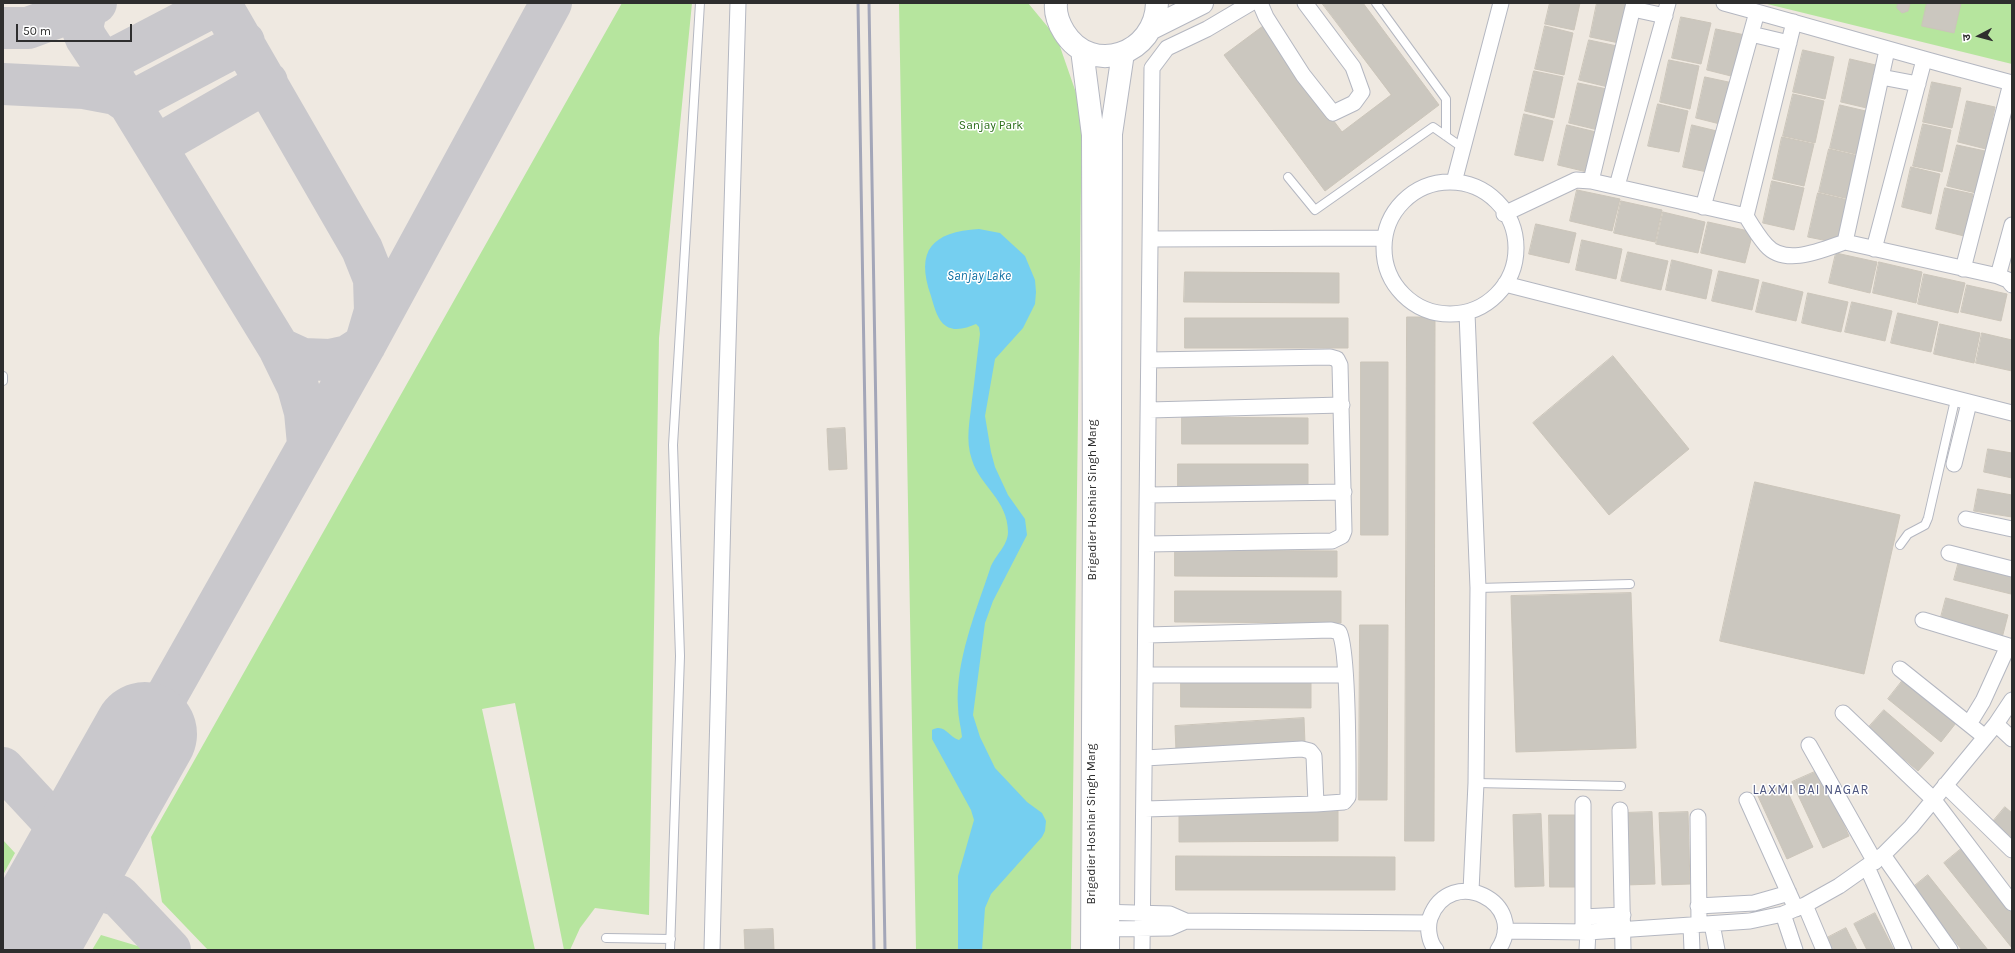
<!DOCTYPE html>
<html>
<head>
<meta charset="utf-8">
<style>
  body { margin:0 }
  #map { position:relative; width:2015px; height:953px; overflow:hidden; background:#efe9e1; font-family:Karla,"Noto Sans Devanagari",sans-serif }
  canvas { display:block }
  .frame { position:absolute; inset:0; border:4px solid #2e2e2e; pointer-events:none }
  .north { position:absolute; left:1959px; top:16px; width:40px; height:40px; -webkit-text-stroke:3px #fff; paint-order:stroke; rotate:264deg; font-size:11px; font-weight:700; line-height:16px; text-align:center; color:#2e2e2e }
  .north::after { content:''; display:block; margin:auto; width:14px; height:18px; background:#2e2e2e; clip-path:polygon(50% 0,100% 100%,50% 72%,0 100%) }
  .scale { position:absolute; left:16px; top:24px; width:116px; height:18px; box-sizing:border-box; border:2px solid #2e2e2e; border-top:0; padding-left:5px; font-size:12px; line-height:14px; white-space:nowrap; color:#2e2e2e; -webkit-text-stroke:3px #fff; paint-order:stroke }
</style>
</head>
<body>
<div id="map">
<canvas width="2015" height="953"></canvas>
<div class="frame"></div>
<div class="north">उ</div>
<div class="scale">50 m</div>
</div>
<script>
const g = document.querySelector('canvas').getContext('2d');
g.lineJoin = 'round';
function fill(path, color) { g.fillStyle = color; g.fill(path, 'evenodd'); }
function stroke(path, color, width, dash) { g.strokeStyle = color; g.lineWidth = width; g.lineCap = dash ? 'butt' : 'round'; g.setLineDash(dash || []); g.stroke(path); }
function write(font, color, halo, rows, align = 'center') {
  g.font = font + ' Karla,sans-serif'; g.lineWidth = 3; g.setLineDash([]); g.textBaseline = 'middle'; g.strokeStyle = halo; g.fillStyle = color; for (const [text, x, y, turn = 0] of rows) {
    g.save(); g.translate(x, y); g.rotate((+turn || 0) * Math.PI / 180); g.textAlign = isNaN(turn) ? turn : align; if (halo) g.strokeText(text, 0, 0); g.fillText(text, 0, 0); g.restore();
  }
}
const green = new Path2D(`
  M622 3H692L659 338 649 915 595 908 580 928 570 950H564L515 703 482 709 535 950H208L162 902 151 837Z
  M899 3H1028L1057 38 1082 110 1071 950H916Z
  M1763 3H2012V64Z
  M3 840 15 853 3 875Z
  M101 935 141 947 143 950H92Z`);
const water = new Path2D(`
  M979 229 1000 233 1025 256 1035 280 1036 292 1035 304 1023 328 995 359 985 416 991 452 995 467 1008 495 1025 519 1027 535 993 601 985 623 973 715 980 737 995 768 1027 802 1042 813 1046 821 1045 831 1042 837 991 894 985 908 982 950H958V876L974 820 971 810 932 739V730C945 723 948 737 959 740L962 737C961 727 958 717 958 707 955 662 976 611 990 569 994 556 1008 546 1008 532 1008 500 980 486 972 460 965 440 970 420 972 400 975 378 977 356 980 334L979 327 976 324C967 328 955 332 946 326 937 320 934 306 931 296 915 250 932 232 979 229Z`);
const taxiway = new Path2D(`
  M220 3 362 249 374 279 375 311 365 345 348 356 330 360 303 359 279 348
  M87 7 82 28 86 38 129 103 244 42
  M3 28H28L96 3
  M103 64 220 3
  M3 84 84 88 116 94 129 103 279 348 298 387 305 412 308 444
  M156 146 267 82
  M145 734 365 345 551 3
  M3 768 80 851
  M52 899 68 891 84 888 98 889 119 896 170 950`);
const runway = new Path2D(`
  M23 950 145 734`);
const building = new Path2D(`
  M1322 3H1363L1439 105 1325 191 1224 55 1263 26 1342 132 1391 95Z
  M1550 3H1580L1574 30 1545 24Z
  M1597 3H1628L1619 43 1590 37Z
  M1898 3H1909L1910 4 1908 11 1902 13 1897 8Z
  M1927 3H1961L1954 33 1922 26Z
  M1681 17 1711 23 1701 64 1672 58Z
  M1545 26 1573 33 1564 75 1535 69Z
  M1716 29 1745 35 1735 77 1707 70Z
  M1589 40 1617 46 1608 87 1579 80Z
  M1803 50 1834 57 1825 99 1793 92Z
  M1850 59 1880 66 1871 109 1841 102Z
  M1669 60 1699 66 1690 109 1660 102Z
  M1534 71 1563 77 1554 118 1525 111Z
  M1705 77 1733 83 1724 125 1696 118Z
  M1932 82 1961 88 1952 128 1923 122Z
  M1578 83 1607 89 1598 130 1569 123Z
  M1793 94 1824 101 1815 143 1783 136Z
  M1967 101 1995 107 1986 149 1958 142Z
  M1658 104 1688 111 1679 152 1648 146Z
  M1840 105 1870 112 1860 155 1830 148Z
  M1524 114 1553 121 1543 161 1515 155Z
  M1923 124 1951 130 1942 172 1913 166Z
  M1567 125 1596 132 1587 172 1558 165Z
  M1692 125 1721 132 1712 173 1683 167Z
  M1782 137 1814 144 1804 186 1773 179Z
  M1957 145 1985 151 1976 193 1947 186Z
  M1829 149 1859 156 1849 199 1819 192Z
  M1911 167 1940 174 1931 214 1902 207Z
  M1772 181 1804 188 1794 230 1763 223Z
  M1945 188 1973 194 1964 236 1936 229Z
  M1577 190 1620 199 1612 231 1570 221Z
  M1818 193 1848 200 1838 243 1808 237Z
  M1621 201 1662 210 1655 242 1614 233Z
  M1663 212 1705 222 1698 253 1656 244Z
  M1708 222 1753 232 1745 263 1701 253Z
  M1536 224 1576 233 1569 263 1529 254Z
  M1582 240 1622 249 1616 279 1576 270Z
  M1628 252 1668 261 1661 290 1621 281Z
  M1836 253 1877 262 1870 293 1829 283Z
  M1672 260 1712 270 1706 299 1666 290Z
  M1879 262 1922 272 1916 303 1873 293Z
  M1719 271 1759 280 1752 310 1712 301Z
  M1185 272 1339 273V303L1184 302Z
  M1924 274 1965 283 1958 313 1918 304Z
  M1763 282 1803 292 1796 321 1756 312Z
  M1967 285 2007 294 2001 321 1961 312Z
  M1808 293 1848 302 1841 332 1802 323Z
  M1852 302 1892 311 1885 341 1845 332Z
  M1898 313 1938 322 1931 352 1891 343Z
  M1407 317H1435L1434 841H1405Z
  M1185 318H1348V348H1185Z
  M1940 324 1980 333 1974 363 1934 354Z
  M1982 333 2012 340V371L1976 363Z
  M1613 356 1689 449 1609 515 1533 423Z
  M1361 362H1388V535H1361Z
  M1182 417 1308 418V444H1182Z
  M845 428 847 469 829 470 827 429Z
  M1988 449 2012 453V478L1984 472Z
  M1178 464H1308V491H1178Z
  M1755 482 1900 515 1864 674 1720 641Z
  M1978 489 2012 495V517L1974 511Z
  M1175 550 1337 551V577L1175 576Z
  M1959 561 2012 573 2011 594 1954 580Z
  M1175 591H1341V623L1175 622Z
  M1631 593 1636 748 1516 752 1511 596Z
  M1946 598 2008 615 2002 638 1940 621Z
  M1360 625H1388L1387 800H1359Z
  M1181 680H1311V708L1181 707Z
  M1903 680 1956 723 1941 742 1888 699Z
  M1884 710 1934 753 1918 771 1868 728Z
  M1304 718 1305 744 1176 752 1175 726Z
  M1819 770 1849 836 1823 848 1792 782Z
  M1784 784 1813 847 1787 859 1758 796Z
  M2005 807 2012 813V843L1990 825Z
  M1338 811V841L1179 842V814Z
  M1652 812 1655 884 1626 885 1623 813Z
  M1688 812 1690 884 1662 885 1659 813Z
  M1541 814 1544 886 1515 887 1513 815Z
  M1549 815H1578V887H1550Z
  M1961 849 2012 913V948L1944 863Z
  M1176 856 1395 857V890H1176Z
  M1928 875 1988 950H1962L1912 888Z
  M1875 913 1894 950H1867L1854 924Z
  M1846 928 1857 950H1828L1823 940Z
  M773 929 774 950H745L744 930Z`);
const lane = new Path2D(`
  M1376 3 1446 99V136
  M1288 177 1315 210 1433 127 1463 148
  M3 376V381
  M1900 545 1908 534 1925 525 1928 518 1955 400
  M1478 588 1630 584
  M1476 783 1621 786
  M606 938 671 939
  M670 950 680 656 673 445 700 3`);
const street = new Path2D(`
  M1260 3 1266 17 1303 75 1333 113 1354 103 1362 92 1353 67 1305 3
  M1634 3 1591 181 1746 216 1794 22
  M1724 3C1820 29 1916 58 2012 83
  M1633 9 1665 16
  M1751 34 1789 43
  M1887 50 1845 242 1998 276 2008 280 2012 285
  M1881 77 1918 84
  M1454 182 1501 3
  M1384 248a66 66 0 1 1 132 0a66 66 0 1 1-132 0Z
  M1617 186 1668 3
  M1703 207 1757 12
  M1504 214 1576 180 1591 181
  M1746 216C1752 226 1758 236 1766 245 1785 267 1822 250 1845 242
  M1150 239 1383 238
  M1874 249 1924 60
  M1963 269 2011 83
  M1998 276 2012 225
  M1505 284 2012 413
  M1467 313 1478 588 1476 783 1471 891
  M1149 410 1342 405
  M1954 464 1969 403
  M1148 495 1344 492
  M1966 519 2012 529
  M1147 544 1332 541 1342 536 1344 531 1340 365 1337 359 1330 357 1149 360
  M1949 553 2012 569
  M1923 620 2012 647
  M1900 669 1985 737
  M1146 675H1345
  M1843 713 1933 799 2012 903
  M1969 724 1983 701 2008 646
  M1996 724 2012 739
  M1809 745 1875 862
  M1145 758 1302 749 1310 751 1314 756 1316 804
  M1945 785 2012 850
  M1747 800 1796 909
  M1583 804V932
  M1145 809 1316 804 1344 802 1348 797C1348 770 1349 648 1339 632L1331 630 1147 635
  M1620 810 1623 950
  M1698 817 1699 924
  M1883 855 1950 950
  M1867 867 1904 950
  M1805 905 1824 950
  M1698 906 1754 903 1789 893
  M1099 912 1170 914 1186 921 1429 923
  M1783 914 1795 950
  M1583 917 1623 915
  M1712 924 1717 950
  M1691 926 1692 950
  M1100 929 1170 928 1186 921
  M1505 931 1588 932 1750 921 1783 914 1805 905 1839 886 1883 855 1911 827 1996 724 2012 700
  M712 950 723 513 738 3
  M1142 950 1152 68 1167 48 1207 29 1251 3
  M1436 950C1429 942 1427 928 1430 918 1450 863 1530 903 1498 950
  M1587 950 1588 932`);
const secondary = new Path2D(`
  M1056 3C1055 13 1059 24 1064 32 1092 77 1156 54 1157 3
  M1152 28 1202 3
  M1082 50 1093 135 1094 520 1092 950
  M1108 950 1111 134 1123 53`);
const rail = new Path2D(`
  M858 3 874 950
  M869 3 885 950`);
const parkNames = [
  ["Sanjay Park",991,126]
];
const streetNames = [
  ["Brigadier Hoshiar Singh Marg",1093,500,-90],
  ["Brigadier Hoshiar Singh Marg",1092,824,-90]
];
const waterNames = [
  ["Sanjay Lake",979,276]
];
const neighbourhoodNames = [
  ["LAXMI BAI NAGAR",1811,790]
];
fill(green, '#b6e59e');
fill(water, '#75cff0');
stroke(taxiway, '#c9c8cc', 42);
stroke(runway, '#c9c8cc', 104);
fill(building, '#cbc7bf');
stroke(building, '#cbc5ba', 1);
stroke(lane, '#b4b7c1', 10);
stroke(street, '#b4b7c1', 17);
stroke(secondary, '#b4b7c1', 24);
stroke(lane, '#fff', 8);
stroke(street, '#fff', 15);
stroke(secondary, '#fff', 22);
stroke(rail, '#a3a6b8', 3);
write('12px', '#2c6e1b', '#fff', parkNames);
write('12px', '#2e2e2e', '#fff', streetNames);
write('italic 13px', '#0d6fa3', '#fff', waterNames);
g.letterSpacing = '1px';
write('13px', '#4d5680', '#fff', neighbourhoodNames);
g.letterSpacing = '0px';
</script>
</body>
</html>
